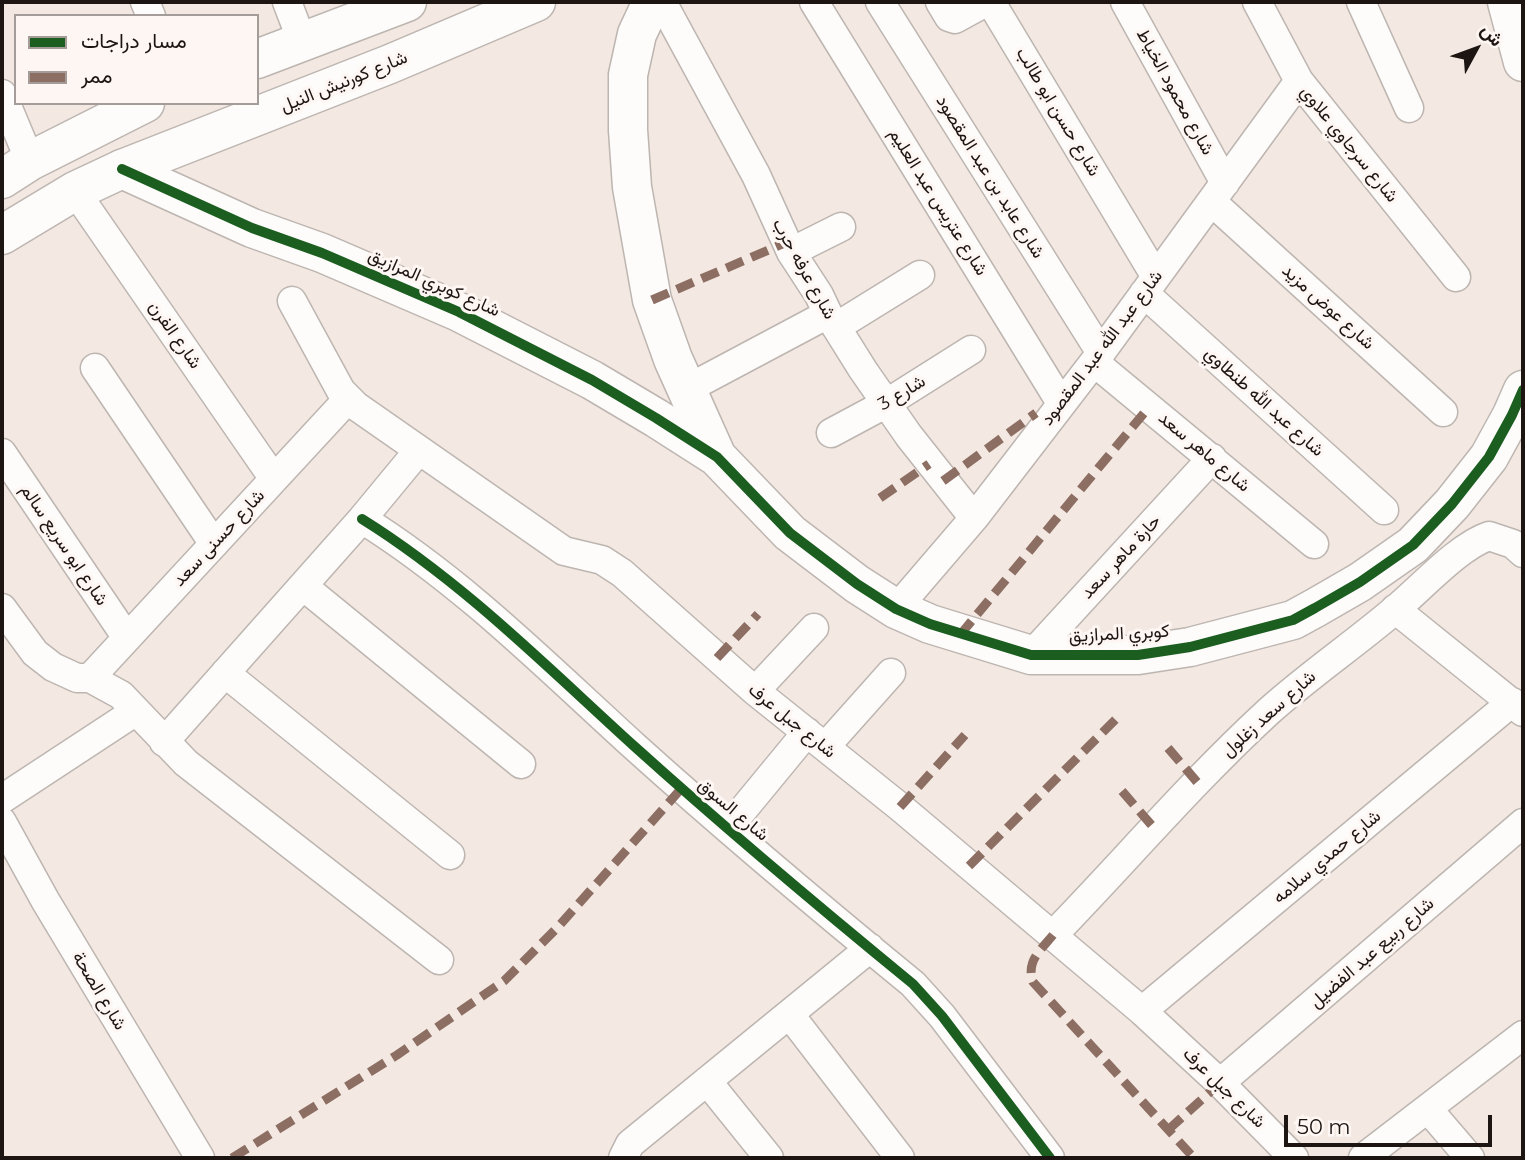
<!DOCTYPE html>
<html>
<head>
<meta charset="utf-8">
<style>
  body { margin:0 }
  #map { position:relative; width:1525px; height:1160px; overflow:hidden; background:#f3e8e2; font-family:Montserrat,Vazirmatn,sans-serif }
  canvas { display:block }
  .frame { position:absolute; inset:0; border:4px solid #1c1512; pointer-events:none }
  .legend { position:absolute; left:14px; top:14px; width:245px; height:91px; box-sizing:border-box; background:#fef6f2; border:2px solid #a49c98; margin:0; padding:9px 12px; list-style:none; font-size:21px; color:#1c1512 }
  .legend li { display:flex; align-items:center; gap:14px; height:35px }
  .legend b { width:35px; border:2px solid #a49c98 }
  .north { position:absolute; left:1441px; top:14px; width:70px; height:70px; -webkit-text-stroke:5px #fef6f2; paint-order:stroke; rotate:49deg; font-size:19px; font-weight:700; line-height:28px; text-align:center; color:#1c1512 }
  .north::after { content:''; display:block; margin:auto; width:24px; height:32px; background:#1c1512; clip-path:polygon(50% 0,100% 100%,50% 72%,0 100%) }
  .scale { position:absolute; left:1284px; top:1115px; width:208px; height:32px; box-sizing:border-box; border:4px solid #1c1512; border-top:0; padding-left:9px; font-size:21px; line-height:24px; white-space:nowrap; color:#1c1512; -webkit-text-stroke:5px #fef6f2; paint-order:stroke }
</style>
</head>
<body>
<div id="map">
<canvas width="1525" height="1160"></canvas>
<div class="frame"></div>
<ul class="legend">
<li><b style="height:9px;background:#1b5e20"></b>مسار دراجات</li>
<li><b style="height:9px;background:#8d6e63"></b>ممر</li>
</ul>
<div class="north">ش</div>
<div class="scale">50 m</div>
</div>
<script>
const g = document.querySelector('canvas').getContext('2d');
g.lineJoin = 'round';
function stroke(path, color, width, dash) { g.strokeStyle = color; g.lineWidth = width; g.lineCap = dash ? 'butt' : 'round'; g.setLineDash(dash || []); g.stroke(path); }
function write(font, color, halo, rows, align = 'center') {
  g.font = font + ' Montserrat,Vazirmatn,sans-serif'; g.lineWidth = 6; g.setLineDash([]); g.textBaseline = 'middle'; g.strokeStyle = halo; g.fillStyle = color; for (const [text, x, y, turn = 0] of rows) {
    g.save(); g.translate(x, y); g.rotate((+turn || 0) * Math.PI / 180); g.textAlign = isNaN(turn) ? turn : align; if (halo) g.strokeText(text, 0, 0); g.fillText(text, 0, 0); g.restore();
  }
}
const street = new Path2D(`
  M145 2 151 16
  M287 2 302 41
  M662 2 756 175 791 252 819 295 828 314 863 370 909 436 974 518
  M814 2 1061 403
  M880 2 1101 353
  M940 2 949 17 955 19 986 2 992 4 1156 277
  M1125 2 1225 183
  M1257 2 1299 81 1456 277
  M1361 2 1409 108
  M2 94 30 161
  M75 191 274 479
  M1212 202 1443 412
  M791 252 841 227
  M1144 293 1384 510
  M292 301 341 391 356 406 564 551 602 560 622 573 755 691 900 807 1142 1011 1220 1083 1294 1158
  M836 327 920 275
  M1094 362 1314 544
  M95 368 214 544
  M687 389 828 314
  M831 433 887 403 971 350
  M2 453 127 638
  M362 519C463 582 547 667 634 746 725 828 819 907 913 984L942 1016 1050 1158
  M303 586 521 764
  M2 608 35 653 53 667 77 678H90L121 695 186 763 439 960
  M896 609 974 518 1094 362 1299 81
  M1395 609 1523 712
  M1031 655 1212 458
  M225 673 450 855
  M90 678 348 399
  M755 691 814 628
  M164 742 362 519 419 450
  M825 747 891 673
  M2 799 136 711
  M2 822 45 900 200 1158
  M728 828 807 732
  M1053 935C1125 861 1192 782 1268 712 1309 675 1355 644 1397 608 1422 587 1459 546 1489 536L1513 544 1523 553
  M1142 1011 1512 702
  M790 1015 900 1158
  M707 1081 769 1158
  M1220 1083 1523 823
  M1428 1109 1470 1158
  M623 1158 630 1144 870 948
  M1363 1158 1523 1035`);
const secondary = new Path2D(`
  M652 2 637 34 628 75V130L632 187 652 300 673 359 717 457
  M1507 2 1523 62
  M122 169 252 228 322 253 459 312 592 380 656 418 717 457 790 533 857 584 896 609 930 624 1031 655H1138L1190 647 1293 620 1315 608 1360 582 1413 545 1452 504 1489 457 1512 415 1523 390`);
const highway = new Path2D(`
  M257 59 407 2
  M2 179 30 161 145 103
  M2 235 75 191 122 169 390 64 536 2`);
const quiet = new Path2D(`
  M652 300 787 242
  M943 481 1036 413
  M880 498 929 464
  M960 635 1149 407
  M717 658 758 614
  M1168 748 1197 782
  M1122 791 1154 828
  M900 807 965 735
  M969 866 1121 714
  M1053 935C1040 951 1026 961 1033 982L1194 1158
  M1168 1130 1220 1083
  M232 1158 397 1055 504 981 557 928 681 789`);
const cycleway = new Path2D(`
  M122 169 252 228 322 253 459 312 592 380 656 418 717 457 790 533 857 584 896 609 930 624 1031 655H1138L1190 647 1293 620 1315 608 1360 582 1413 545 1452 504 1489 457 1512 415 1523 390
  M362 519C463 582 547 667 634 746 725 828 819 907 913 984L942 1016 1050 1158`);
const streetNames = [
  ["شارع كورنيش النيل",344,82,-22],
  ["شارع محمود الخياط",1175,92,61],
  ["شارع حسن ابو طالب",1058,112,59],
  ["شارع سرجاوي علاوي",1349,144,51],
  ["شارع عابد بن عبد المقصود",990,177,58],
  ["شارع عتريس عبد العليم",938,202,58],
  ["شارع عرفه حرب",804,269,61],
  ["شارع كوبري المرازيق",434,283,24],
  ["شارع عوض مزيد",1328,307,42],
  ["شارع الفرن",175,335,55],
  ["شارع عبد الله عبد المقصود",1102,348,-53],
  ["شارع 3",902,393,-31],
  ["شارع عبد الله طنطاوي",1264,402,42],
  ["شارع ماهر سعد",1204,452,40],
  ["شارع حسنى سعد",219,538,-47],
  ["شارع ابو سريع سالم",64,545,56],
  ["حارة ماهر سعد",1121,557,-47],
  ["كوبري المرازيق",1119,634,-3],
  ["شارع سعد زغلول",1269,714,-42],
  ["شارع جبل عرف",792,721,39],
  ["شارع السوق",733,810,40],
  ["شارع حمدي سلامه",1327,857,-40],
  ["شارع ربيع عبد الفضيل",1372,953,-41],
  ["شارع الصحة",99,991,59],
  ["شارع جبل عرف",1224,1088,44]
];
stroke(street, '#bdb5b0', 31);
stroke(secondary, '#bdb5b0', 41);
stroke(highway, '#bdb5b0', 41);
stroke(street, '#fdfcfb', 28);
stroke(secondary, '#fdfcfb', 38);
stroke(highway, '#fdfcfb', 38);
stroke(quiet, '#8d6e63', 9, [18, 9]);
stroke(cycleway, '#1b5e20', 10);
write('18px', '#1c1512', '#fef6f2', streetNames);
</script>
</body>
</html>
